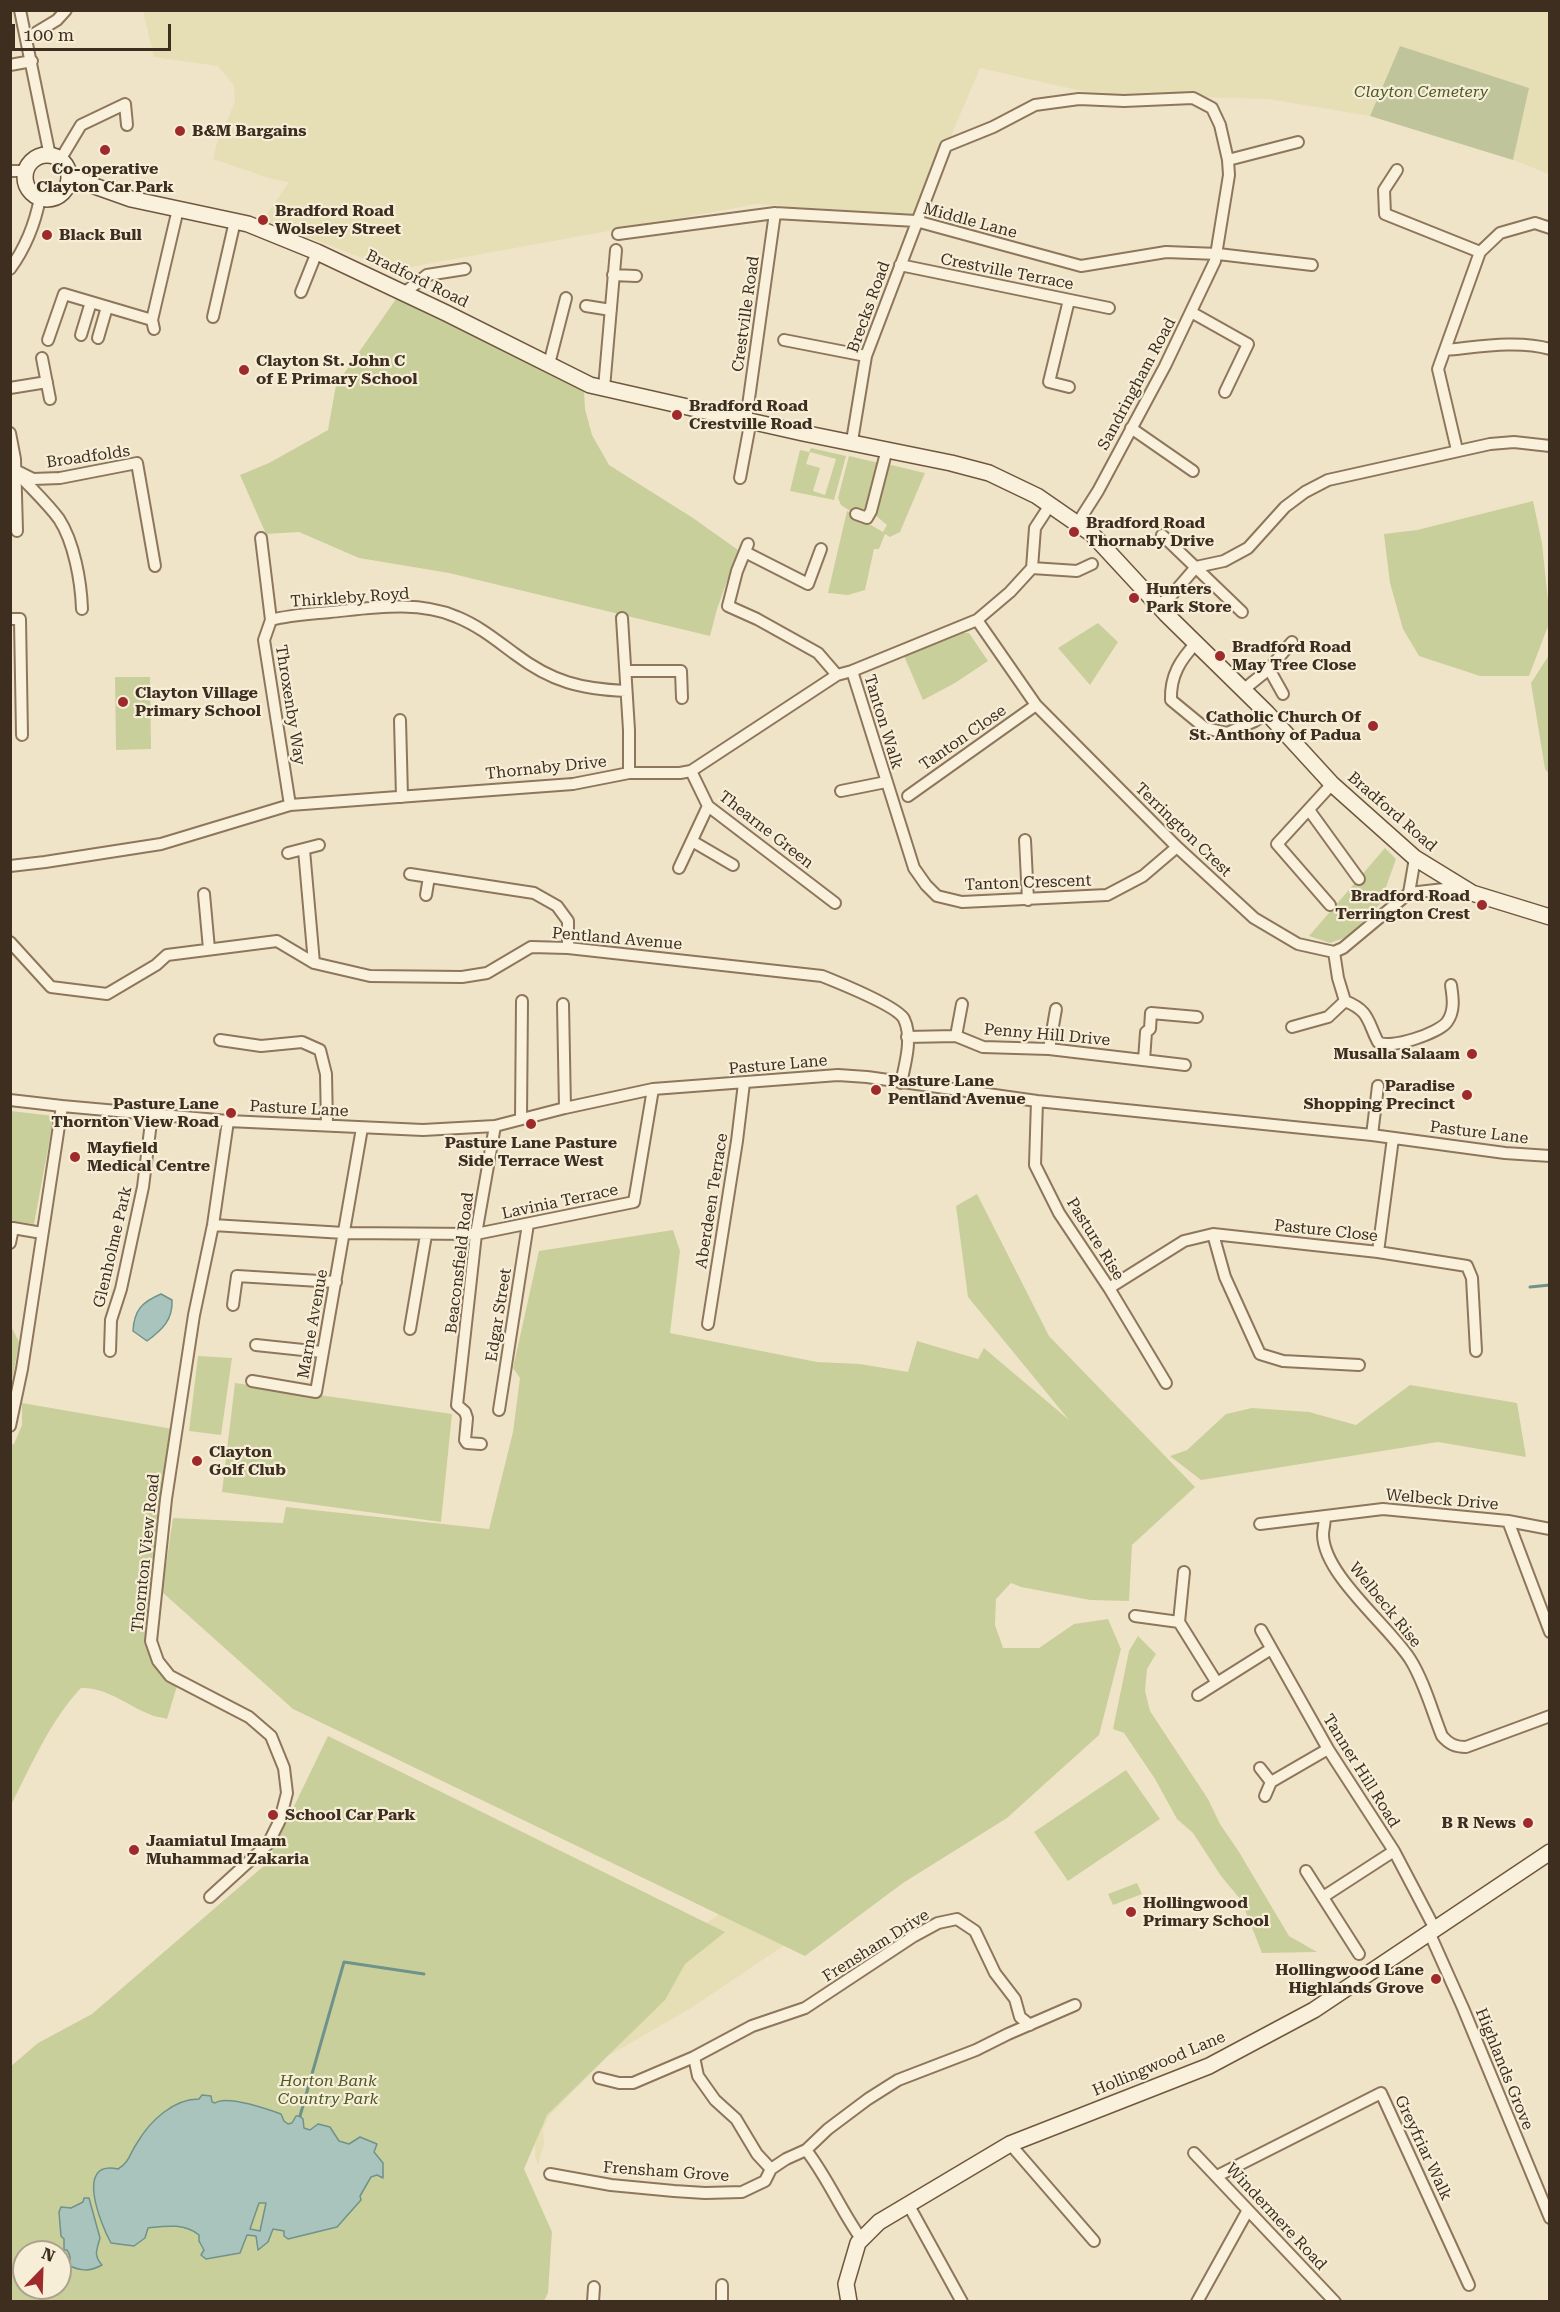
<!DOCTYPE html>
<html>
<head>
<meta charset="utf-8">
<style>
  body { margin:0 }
  #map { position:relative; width:1560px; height:2312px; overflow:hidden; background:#f0e4c8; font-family:"Roboto Serif",serif }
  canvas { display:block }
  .frame { position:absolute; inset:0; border:12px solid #3d2e20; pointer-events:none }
  .north { position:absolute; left:12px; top:2240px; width:60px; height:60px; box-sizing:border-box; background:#f7eed8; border:2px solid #ada18e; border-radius:50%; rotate:23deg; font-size:16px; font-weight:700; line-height:24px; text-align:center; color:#3d2e20 }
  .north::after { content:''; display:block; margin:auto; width:21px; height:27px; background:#9e2a2b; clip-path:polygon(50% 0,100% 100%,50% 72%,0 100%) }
  .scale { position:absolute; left:12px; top:24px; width:159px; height:27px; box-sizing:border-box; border:3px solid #3d2e20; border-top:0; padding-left:8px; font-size:18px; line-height:21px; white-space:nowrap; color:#3d2e20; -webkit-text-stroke:4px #f7eed8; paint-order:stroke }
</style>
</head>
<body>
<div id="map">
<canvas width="1560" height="2312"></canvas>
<div class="frame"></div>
<div class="north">N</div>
<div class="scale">100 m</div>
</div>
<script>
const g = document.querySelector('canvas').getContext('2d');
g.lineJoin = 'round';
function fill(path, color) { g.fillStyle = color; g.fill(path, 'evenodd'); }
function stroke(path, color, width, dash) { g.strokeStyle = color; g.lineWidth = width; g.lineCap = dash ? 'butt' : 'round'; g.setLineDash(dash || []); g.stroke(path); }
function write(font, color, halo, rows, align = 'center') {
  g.font = font + ' "Roboto Serif",serif'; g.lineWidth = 4.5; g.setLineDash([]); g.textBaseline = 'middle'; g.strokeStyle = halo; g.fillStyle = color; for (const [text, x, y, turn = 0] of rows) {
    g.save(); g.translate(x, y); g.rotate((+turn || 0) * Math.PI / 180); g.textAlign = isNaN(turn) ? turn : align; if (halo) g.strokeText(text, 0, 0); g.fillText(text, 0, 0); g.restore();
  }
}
const farmland = new Path2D(`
  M143 11H1549V174L1513 160 1528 88 1400 46 1370 116 1268 99 1095 94 980 68 917 216 757 204 394 270 263 220 289 182 272 179 213 159 217 143 235 102 234 86 218 66 154 57Z
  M748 1897 795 1938 691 2008 608 2056 549 2116 543 2129 544 2144 538 2165 535 2156 536 2118 693 1931Z`);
const green = new Path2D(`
  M396 299 584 390 585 409 592 435 609 465 693 518 738 550 717 609 710 636 449 573 359 558 299 532 266 534 240 475 269 463 328 430 336 385Z
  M811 448 846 456 834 500 790 491 800 450 809 452ZM810 452 836 459 825 495 813 491 820 468 806 464Z
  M849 456 879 463 866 508 853 513 841 505 838 498Z
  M887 464 925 473 900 532 890 537 885 534 879 549H874L865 590 848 595 828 593 847 511 883 532 887 525 875 515Z
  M1533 501 1542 543 1550 621 1529 676H1480L1419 656 1403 629 1390 583 1384 534 1417 530Z
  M1098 623 1118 642 1090 685 1058 648Z
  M963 633H969L988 661 955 683 923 700 904 656Z
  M1549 655V774L1545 769 1531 683Z
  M115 677H150L151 749 116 750Z
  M1385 848 1396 859 1380 904 1349 936 1330 943 1309 936Z
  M11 1111 54 1116 34 1224 11 1221Z
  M977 1194 1049 1336 1195 1487 1132 1545 1129 1601 1090 1600 1021 1587 1011 1583 996 1599 995 1625 1003 1648H1039L1074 1624 1108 1619 1121 1649 1099 1735 1007 1818 903 1883 805 1956 293 1709 162 1592 173 1518 283 1523 286 1507 489 1529 513 1432 520 1378 513 1368 539 1251 673 1230 680 1251 670 1333 817 1362 860 1364 908 1372 917 1341 978 1359 984 1348 1069 1420 968 1297 956 1206Z
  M11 1326 19 1342 11 1387Z
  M198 1356 232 1358 221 1435 189 1431Z
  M235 1383 452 1414 441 1522 222 1492Z
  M1410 1385 1517 1403 1526 1457 1438 1442 1201 1480 1170 1456 1187 1450 1226 1414 1252 1408 1309 1412 1356 1425Z
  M22 1403 173 1429 150 1588 149 1626 161 1667 177 1686 167 1719C161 1717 154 1717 149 1714 127 1705 106 1687 81 1688 50 1721 32 1764 11 1805L10 1445 14 1444 22 1425Z
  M1138 1636 1156 1654 1147 1669 1145 1691 1150 1711 1208 1799 1220 1824 1239 1852 1289 1936 1317 1952 1262 1953 1241 1900 1221 1876 1193 1833 1177 1819 1155 1779 1124 1733 1113 1729 1129 1651Z
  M328 1736 725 1932 685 1964 665 2000 547 2115 524 2169 552 2232 548 2293 544 2301H11L10 2067 38 2043 92 2014 266 1864ZM24 2252H60V2288H24Z
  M1126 1770 1160 1819 1068 1881 1034 1832Z
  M1137 1883 1142 1894 1113 1905 1108 1894Z`);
const cemetery = new Path2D(`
  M1400 46 1529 88 1513 160 1370 116Z`);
const water = new Path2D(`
  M161 1294 172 1300C173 1320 162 1330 147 1341L133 1331C134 1310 142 1302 161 1294Z
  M202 2095 211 2096 212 2102 215 2103C227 2095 267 2109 281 2114L284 2121 288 2124 292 2123 296 2116H300L303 2119 304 2128 310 2130 318 2124 330 2127 339 2141 349 2144 360 2137 377 2144 374 2152 383 2163V2178L377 2175 371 2177 360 2196 361 2200 337 2227 288 2239 284 2236V2231L273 2229 268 2242 258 2250 256 2236 247 2235 240 2253 206 2259 201 2255 204 2250 199 2241V2235C184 2223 166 2226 148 2228L145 2238 134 2246 111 2243C101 2225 74 2159 118 2169 129 2163 130 2153 137 2143 150 2121 173 2099 199 2099ZM259 2203H266L260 2231 250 2229Z
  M84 2198H89L100 2238C97 2249 93 2255 102 2265 90 2272 80 2271 68 2265 71 2259 71 2256 67 2250H64V2239L61 2236 59 2212 61 2207 71 2208 83 2202Z`);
const stream = new Path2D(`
  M1530 1287 1550 1285
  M300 2116 344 1962 424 1974`);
const street = new Path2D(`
  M20 10 50 156
  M27 38 57 20 66 10
  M10 65 32 61
  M60 160 81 125 125 104 127 125
  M1228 160 1298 142
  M1397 170 1384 190 1385 214 1480 252
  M10 171H26
  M618 234 775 213 916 221 1081 266 1166 252 1218 254 1312 265
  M900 265 1109 308
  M10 269C26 247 35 224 40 198
  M613 275 636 276
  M301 292 317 252
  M404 293 427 275 465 269
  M586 306 611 310
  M1191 312 1248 344 1225 392
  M213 317 235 221
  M154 329 152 320 178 209
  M81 335 91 302
  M98 338 107 307
  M48 340 64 294 152 320
  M784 340 866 356
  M1446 350C1479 347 1517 340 1550 349
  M42 358 50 399
  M549 364 566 298
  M1069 387 1049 382 1069 300
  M10 388 47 382
  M604 388 616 250
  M746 420 775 213
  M1131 428 1193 471
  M10 433 15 459 17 531
  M852 441 866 356 946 146 993 127 1035 105 1079 99 1124 101 1193 98 1212 108 1220 125 1228 160 1229 175 1215 261 1165 366 1098 491 1077 524
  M1457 450 1438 369 1480 252 1500 233 1535 223 1550 228
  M15 470 33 479 60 478 137 463 155 566
  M21 477C34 491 48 504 59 519 74 542 81 581 82 609
  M740 478 749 430 747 420
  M856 514 867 518 871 511 887 449
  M1162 535 1242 612
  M261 538 271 620 264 640 290 805
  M748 544 737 571 728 606 757 619 818 653 837 675
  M745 552 808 584 821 549
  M1032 568 1035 528 1050 505
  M1159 605 1171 596 1196 567 1224 561 1248 548 1285 507 1305 492 1328 480 1490 444 1514 442 1550 446
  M622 618 629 730V773
  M10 619H20L22 735
  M271 620C290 615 310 614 330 612 371 608 418 600 457 617 479 626 496 640 515 654 552 682 581 689 626 691
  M977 620 1036 705 1177 847 1254 918 1298 944 1334 952 1343 948 1409 893
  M1197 642C1181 659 1170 675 1171 700L1205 728 1227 733 1255 721 1267 713
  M1269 669 1283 694
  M626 671H681L682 698
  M852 671 914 868 926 885 937 896 962 902 1107 895 1143 876 1177 847
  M1243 690 1269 669 1292 642
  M400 720 402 797
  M691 771 708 806 835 903
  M841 791 886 782
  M908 796 1036 705
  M1309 810 1359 879
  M1025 840 1028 900
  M692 841 733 865
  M304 850 314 963
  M288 853 319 845
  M1415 858 1409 893 1462 887
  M10 866 45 862 161 844 290 805 573 784 629 773H680L691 771 837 675 852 671 977 620 1010 592 1032 568 1077 571 1092 564
  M679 868 708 806
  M410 874 534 893 557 906 568 921V948
  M204 894 209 949
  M426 895 429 877
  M1330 905 1277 844 1332 784
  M10 942 51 987 107 994 156 965 167 955 277 941 314 963 370 976 462 977 487 973 531 947 568 948 822 976C837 982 897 1006 904 1019 913 1038 905 1064 901 1083
  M1345 1001C1370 1011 1367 1021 1378 1042 1390 1050 1439 1033 1447 1022 1455 1011 1453 998 1451 985
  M563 1004 565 1108
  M1292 1027 1328 1017 1345 1001 1338 978 1334 952
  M956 1036 962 1004
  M907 1037 956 1036 983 1047 1049 1049 1185 1065
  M220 1040 261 1046 302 1042 320 1050 326 1074 327 1125
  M1049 1049 1056 1009
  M1144 1060 1146 1032 1150 1029 1151 1013 1197 1017
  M10 1100 62 1106 228 1121 423 1130 495 1126 565 1108 653 1089 838 1075 867 1077 1037 1101 1372 1135 1505 1153 1550 1156
  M1037 1101 1035 1165 1059 1213 1109 1288 1166 1383
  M521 1119 522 1001
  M1372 1135 1378 1086
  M213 1225 344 1233 476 1234 634 1202 653 1089
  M1213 1234 1225 1277 1260 1354 1283 1361 1359 1365
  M10 1243 13 1228 42 1233
  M1378 1252 1393 1138
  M1109 1288 1184 1241 1213 1234 1378 1252 1467 1266 1472 1278 1476 1351
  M233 1305 237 1276 336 1282
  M708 1324 737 1141 744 1083
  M410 1329 426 1235
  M256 1345 322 1352
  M110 1351 111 1320 121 1289 143 1187 152 1114
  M252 1381 316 1392 362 1128
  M499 1410 528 1224
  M10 1426 22 1369 62 1106
  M481 1444 467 1443 465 1440 467 1418 465 1412 457 1405 476 1234 495 1126
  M1325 1517C1325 1523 1323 1529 1323 1535 1324 1575 1388 1625 1410 1659 1424 1681 1432 1711 1442 1736 1449 1744 1455 1747 1466 1747L1550 1716
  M1508 1521 1550 1632
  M1260 1524 1383 1509 1508 1521 1550 1529
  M1184 1572 1179 1622 1217 1683
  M1135 1616 1179 1622
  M1261 1630 1328 1749 1394 1851 1435 1929
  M1198 1695 1271 1649
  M1260 1768 1271 1782 1265 1796
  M1271 1782 1328 1749
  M1306 1871 1359 1954
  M210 1897 268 1844 280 1820 287 1793 284 1768 271 1736 249 1717 170 1676 158 1661 151 1641 166 1499 194 1315 213 1225 228 1121
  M1323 1897 1394 1851
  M1429 1932 1463 2008 1550 2218
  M694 2057 752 2026 805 2008 914 1936 938 1923 957 1919 975 1931 995 1973 1015 1999 1020 2017 1030 2025
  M599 2078 619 2083H633L694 2057 698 2076 715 2100 736 2119 757 2154 771 2169
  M1010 2144 1094 2241
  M806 2150C828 2178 841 2211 862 2240
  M1194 2153 1335 2302
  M550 2174 611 2185 674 2191 705 2193 742 2192 765 2181 771 2169 786 2159 806 2150 828 2129 868 2099 898 2080 976 2050 1008 2034 1075 2005
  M1217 2176 1381 2093 1469 2285
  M908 2204 962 2302
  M593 2302 594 2287
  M722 2302V2285
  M1197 2302 1248 2210`);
const secondary = new Path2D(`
  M25 177a22 22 0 1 1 44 0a22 22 0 1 1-44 0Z
  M69 177 131 199 248 224 317 252 446 313 590 385 803 433 951 463 989 473 1037 496 1092 534 1166 614 1267 713 1332 784 1415 858 1472 893 1550 917
  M849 2302 846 2284 858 2243 879 2222 1010 2144 1209 2066 1314 2010 1550 1852`);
const markers = [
  [180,131,6,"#9e2a2b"],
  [105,150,6,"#9e2a2b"],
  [263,220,6,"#9e2a2b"],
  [47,235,6,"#9e2a2b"],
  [244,370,6,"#9e2a2b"],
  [677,415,6,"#9e2a2b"],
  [1074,532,6,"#9e2a2b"],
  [1134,598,6,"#9e2a2b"],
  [1220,656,6,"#9e2a2b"],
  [123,702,6,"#9e2a2b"],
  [1373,726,6,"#9e2a2b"],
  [1482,905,6,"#9e2a2b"],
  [1472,1054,6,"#9e2a2b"],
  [876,1090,6,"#9e2a2b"],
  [1467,1095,6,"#9e2a2b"],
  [231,1113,6,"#9e2a2b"],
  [531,1124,6,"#9e2a2b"],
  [75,1157,6,"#9e2a2b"],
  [197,1461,6,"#9e2a2b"],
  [273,1815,6,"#9e2a2b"],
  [1528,1823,6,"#9e2a2b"],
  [134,1850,6,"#9e2a2b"],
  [1131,1912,6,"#9e2a2b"],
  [1436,1979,6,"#9e2a2b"]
];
const parkNames = [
  ["Clayton Cemetery",1421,92],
  ["Horton Bank",328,2081],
  ["Country Park",328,2099]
];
const poiNames = [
  ["B&M Bargains",192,131],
  ["Co-operative",105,169,"center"],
  ["Clayton Car Park",105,187,"center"],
  ["Bradford Road",275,211],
  ["Wolseley Street",275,229],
  ["Black Bull",59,235],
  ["Clayton St. John C",256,361],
  ["of E Primary School",256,379],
  ["Bradford Road",689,406],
  ["Crestville Road",689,424],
  ["Bradford Road",1086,523],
  ["Thornaby Drive",1086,541],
  ["Hunters",1146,589],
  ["Park Store",1146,607],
  ["Bradford Road",1232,647],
  ["May Tree Close",1232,665],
  ["Clayton Village",135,693],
  ["Primary School",135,711],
  ["Catholic Church Of",1361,717,"right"],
  ["St. Anthony of Padua",1361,735,"right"],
  ["Bradford Road",1470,896,"right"],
  ["Terrington Crest",1470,914,"right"],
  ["Musalla Salaam",1460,1054,"right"],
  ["Pasture Lane",888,1081],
  ["Pentland Avenue",888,1099],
  ["Paradise",1455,1086,"right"],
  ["Shopping Precinct",1455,1104,"right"],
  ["Pasture Lane",219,1104,"right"],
  ["Thornton View Road",219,1122,"right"],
  ["Pasture Lane Pasture",531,1143,"center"],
  ["Side Terrace West",531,1161,"center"],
  ["Mayfield",87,1148],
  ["Medical Centre",87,1166],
  ["Clayton",209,1452],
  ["Golf Club",209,1470],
  ["School Car Park",285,1815],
  ["B R News",1516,1823,"right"],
  ["Jaamiatul Imaam",146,1841],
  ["Muhammad Zakaria",146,1859],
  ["Hollingwood",1143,1903],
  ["Primary School",1143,1921],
  ["Hollingwood Lane",1424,1970,"right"],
  ["Highlands Grove",1424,1988,"right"]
];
const streetNames = [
  ["Middle Lane",970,221,15],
  ["Crestville Terrace",1007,272,11],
  ["Bradford Road",417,279,26],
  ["Brecks Road",869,307,-70],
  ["Crestville Road",746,314,-82],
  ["Sandringham Road",1137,384,-62],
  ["Broadfolds",88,457,-8],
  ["Thirkleby Royd",350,598,-4],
  ["Throxenby Way",290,705,81],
  ["Tanton Walk",883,722,73],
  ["Tanton Close",963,738,-35],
  ["Thornaby Drive",546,768,-6],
  ["Bradford Road",1392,812,41],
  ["Thearne Green",766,830,38],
  ["Terrington Crest",1183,830,44],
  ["Tanton Crescent",1028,883,-2],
  ["Pentland Avenue",617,939,5],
  ["Penny Hill Drive",1047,1035,5],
  ["Pasture Lane",778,1065,-5],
  ["Pasture Lane",299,1109,3],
  ["Pasture Lane",1479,1133,7],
  ["Aberdeen Terrace",712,1201,-81],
  ["Lavinia Terrace",560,1202,-12],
  ["Pasture Close",1326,1231,6],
  ["Pasture Rise",1095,1239,58],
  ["Glenholme Park",113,1247,-77],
  ["Beaconsfield Road",460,1263,-83],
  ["Edgar Street",499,1315,-81],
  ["Marne Avenue",313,1324,-80],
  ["Welbeck Drive",1442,1500,5],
  ["Thornton View Road",146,1553,-84],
  ["Welbeck Rise",1385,1605,51],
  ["Tanner Hill Road",1361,1771,58],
  ["Frensham Drive",876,1946,-32],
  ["Hollingwood Lane",1159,2064,-23],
  ["Highlands Grove",1504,2069,68],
  ["Greyfriar Walk",1423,2148,65],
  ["Frensham Grove",666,2172,4],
  ["Windermere Road",1276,2217,47]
];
fill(farmland, '#e6deb5');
fill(green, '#c9cf9b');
fill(cemetery, '#bfc49a');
fill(water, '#a9c4bc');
stroke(water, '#6f938a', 1.5);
stroke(stream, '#6f938a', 3);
stroke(street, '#8d765c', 14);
stroke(secondary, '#6f573f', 18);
stroke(street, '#faf1dc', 10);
stroke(secondary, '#faf1dc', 15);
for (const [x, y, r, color] of markers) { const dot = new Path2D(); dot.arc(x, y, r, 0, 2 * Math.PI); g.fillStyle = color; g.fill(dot); stroke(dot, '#f7eed8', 2); }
write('italic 16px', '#4d5a26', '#f7eed8', parkNames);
write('bold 16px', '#3d2e20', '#f7eed8', poiNames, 'left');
write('16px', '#3d2e20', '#f7eed8', streetNames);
</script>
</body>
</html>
